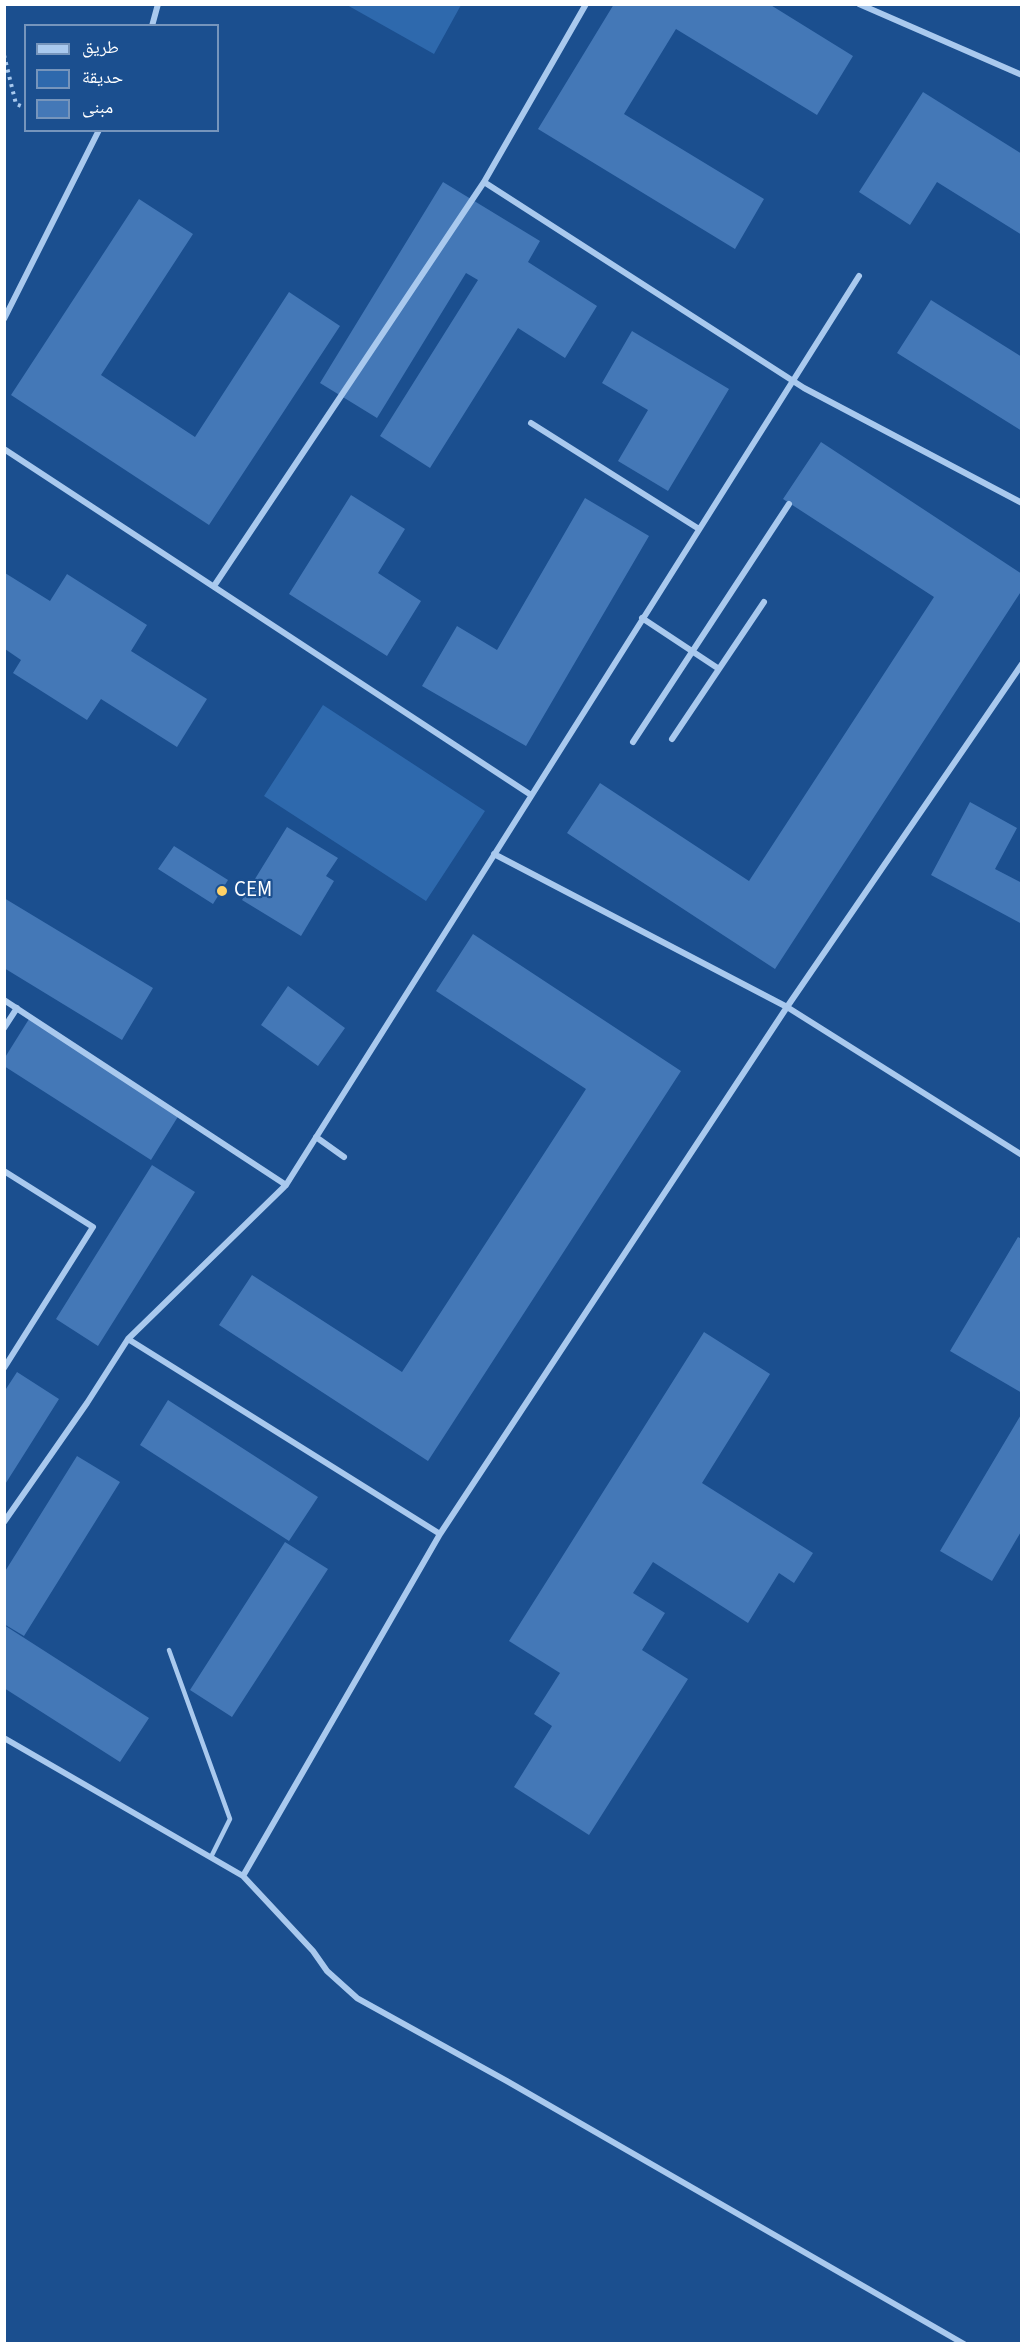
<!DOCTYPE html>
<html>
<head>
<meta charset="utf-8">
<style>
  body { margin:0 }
  #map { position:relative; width:1026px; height:2348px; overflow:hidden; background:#1b4f8f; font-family:"Source Sans 3","Noto Naskh Arabic",sans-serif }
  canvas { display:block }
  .frame { position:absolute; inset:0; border:6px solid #fff; pointer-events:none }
  .legend { position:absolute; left:24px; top:24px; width:195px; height:108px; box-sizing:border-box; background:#1b4f8f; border:2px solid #7695bc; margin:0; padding:8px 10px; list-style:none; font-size:18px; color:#fff }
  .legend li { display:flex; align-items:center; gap:12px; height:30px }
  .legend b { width:30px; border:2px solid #7695bc }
</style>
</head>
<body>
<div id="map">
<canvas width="1026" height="2348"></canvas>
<div class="frame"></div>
<ul class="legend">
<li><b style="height:8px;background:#a9c9ee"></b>طريق</li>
<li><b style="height:16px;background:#2e69ad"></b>حديقة</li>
<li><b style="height:16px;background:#4478b7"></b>مبنى</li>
</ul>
</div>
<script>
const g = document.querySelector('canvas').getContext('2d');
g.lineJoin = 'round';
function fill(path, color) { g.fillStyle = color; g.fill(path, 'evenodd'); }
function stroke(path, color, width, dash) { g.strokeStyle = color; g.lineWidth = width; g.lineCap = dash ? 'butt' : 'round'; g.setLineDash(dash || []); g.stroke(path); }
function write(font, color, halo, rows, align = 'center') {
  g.font = font + ' "Source Sans 3",sans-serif'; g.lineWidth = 4.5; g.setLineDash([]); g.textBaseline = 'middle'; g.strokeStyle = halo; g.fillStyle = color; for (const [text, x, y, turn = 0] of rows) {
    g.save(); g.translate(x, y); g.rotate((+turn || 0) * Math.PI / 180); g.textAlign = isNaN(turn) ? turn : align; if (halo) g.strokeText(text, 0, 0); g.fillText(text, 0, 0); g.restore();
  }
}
const green = new Path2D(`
  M347 5H461L434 54Z
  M323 705 485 811 426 901 264 796Z`);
const building = new Path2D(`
  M614 4H769L853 56 817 115 676 29 624 114 764 199 735 249 538 129Z
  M923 92 1022 154V235L937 182 910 225 859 192Z
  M443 182 540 241 528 262 597 306 565 358 518 328 430 468 380 436 478 280 466 273 377 418 320 383Z
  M139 199 193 234 101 375 195 437 289 292 340 326 209 525 11 395Z
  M931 300 1022 357V431L897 353Z
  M632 331 729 389 668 491 618 461 648 410 602 383Z
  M821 442 1022 574V590L775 969 567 833 600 783 749 881 934 597 783 499Z
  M351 495 405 529 378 573 421 601 387 656 289 594Z
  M585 498 649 536 526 746 422 686 457 626 497 650Z
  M5 573 50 601 67 574 147 625 131 651 207 699 177 747 101 699 87 720 13 673 21 660 5 649Z
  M970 802 1017 828 995 869 1022 883V924L931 875Z
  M287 827 338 858 326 876 334 881 301 936 242 900Z
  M174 846 228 880 213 904 158 869Z
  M4 898 153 988 122 1040 4 968Z
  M473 934 681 1071 428 1461 219 1325 252 1275 402 1372 586 1089 436 991Z
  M288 986 345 1028 318 1066 261 1025Z
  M29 1019 179 1115 151 1160 4 1066V1059Z
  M152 1165 195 1192 98 1346 56 1319Z
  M1018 1237 1022 1239V1393L950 1351Z
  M704 1332 770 1374 702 1483 813 1553 794 1583 779 1573 748 1623 653 1562 633 1593 665 1613 642 1650 688 1679 589 1835 514 1787 552 1726 534 1714 560 1673 509 1641Z
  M17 1372 59 1399 4 1486V1392Z
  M168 1400 318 1497 289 1541 140 1445Z
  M1022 1413V1530L992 1581 940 1551Z
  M77 1456 120 1482 24 1636 4 1624V1573Z
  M285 1542 328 1569 232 1717 190 1690Z
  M4 1625 149 1718 120 1762 4 1688Z`);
const path = new Path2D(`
  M4 55 16 104 26 108`);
const lane = new Path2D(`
  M169 1650 230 1819 211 1857`);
const street = new Path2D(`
  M859 4 1022 75
  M152 26 158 4
  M484 182 804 388 1022 503
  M4 319 99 130
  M531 423 699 529
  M4 449 531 795
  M214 586 484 182 586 4
  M642 618 719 669
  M672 739 764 602
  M633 742 789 504
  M494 854 787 1007 1022 1155
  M4 1000 286 1185
  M4 1028 17 1008
  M316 1137 344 1157
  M4 1171 93 1227 4 1368
  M128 1339 440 1534
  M4 1522 87 1403 128 1339 286 1185 859 276
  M4 1738 243 1876 313 1951 327 1971 357 1998 507 2081 964 2344
  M243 1876 440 1534 787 1007 1022 664`);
const markers = [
  [222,891,6,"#ffd166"]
];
const poiNames = [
  ["CEM",234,891]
];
fill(green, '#2e69ad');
fill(building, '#4478b7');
stroke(path, '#a9c9ee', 4, [3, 4.5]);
stroke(lane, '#a9c9ee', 4.5);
stroke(street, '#a9c9ee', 6);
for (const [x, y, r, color] of markers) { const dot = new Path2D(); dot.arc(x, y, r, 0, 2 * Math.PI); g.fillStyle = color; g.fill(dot); stroke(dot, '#1b4f8f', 2); }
write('21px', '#fff', '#1b4f8f', poiNames, 'left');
</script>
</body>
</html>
